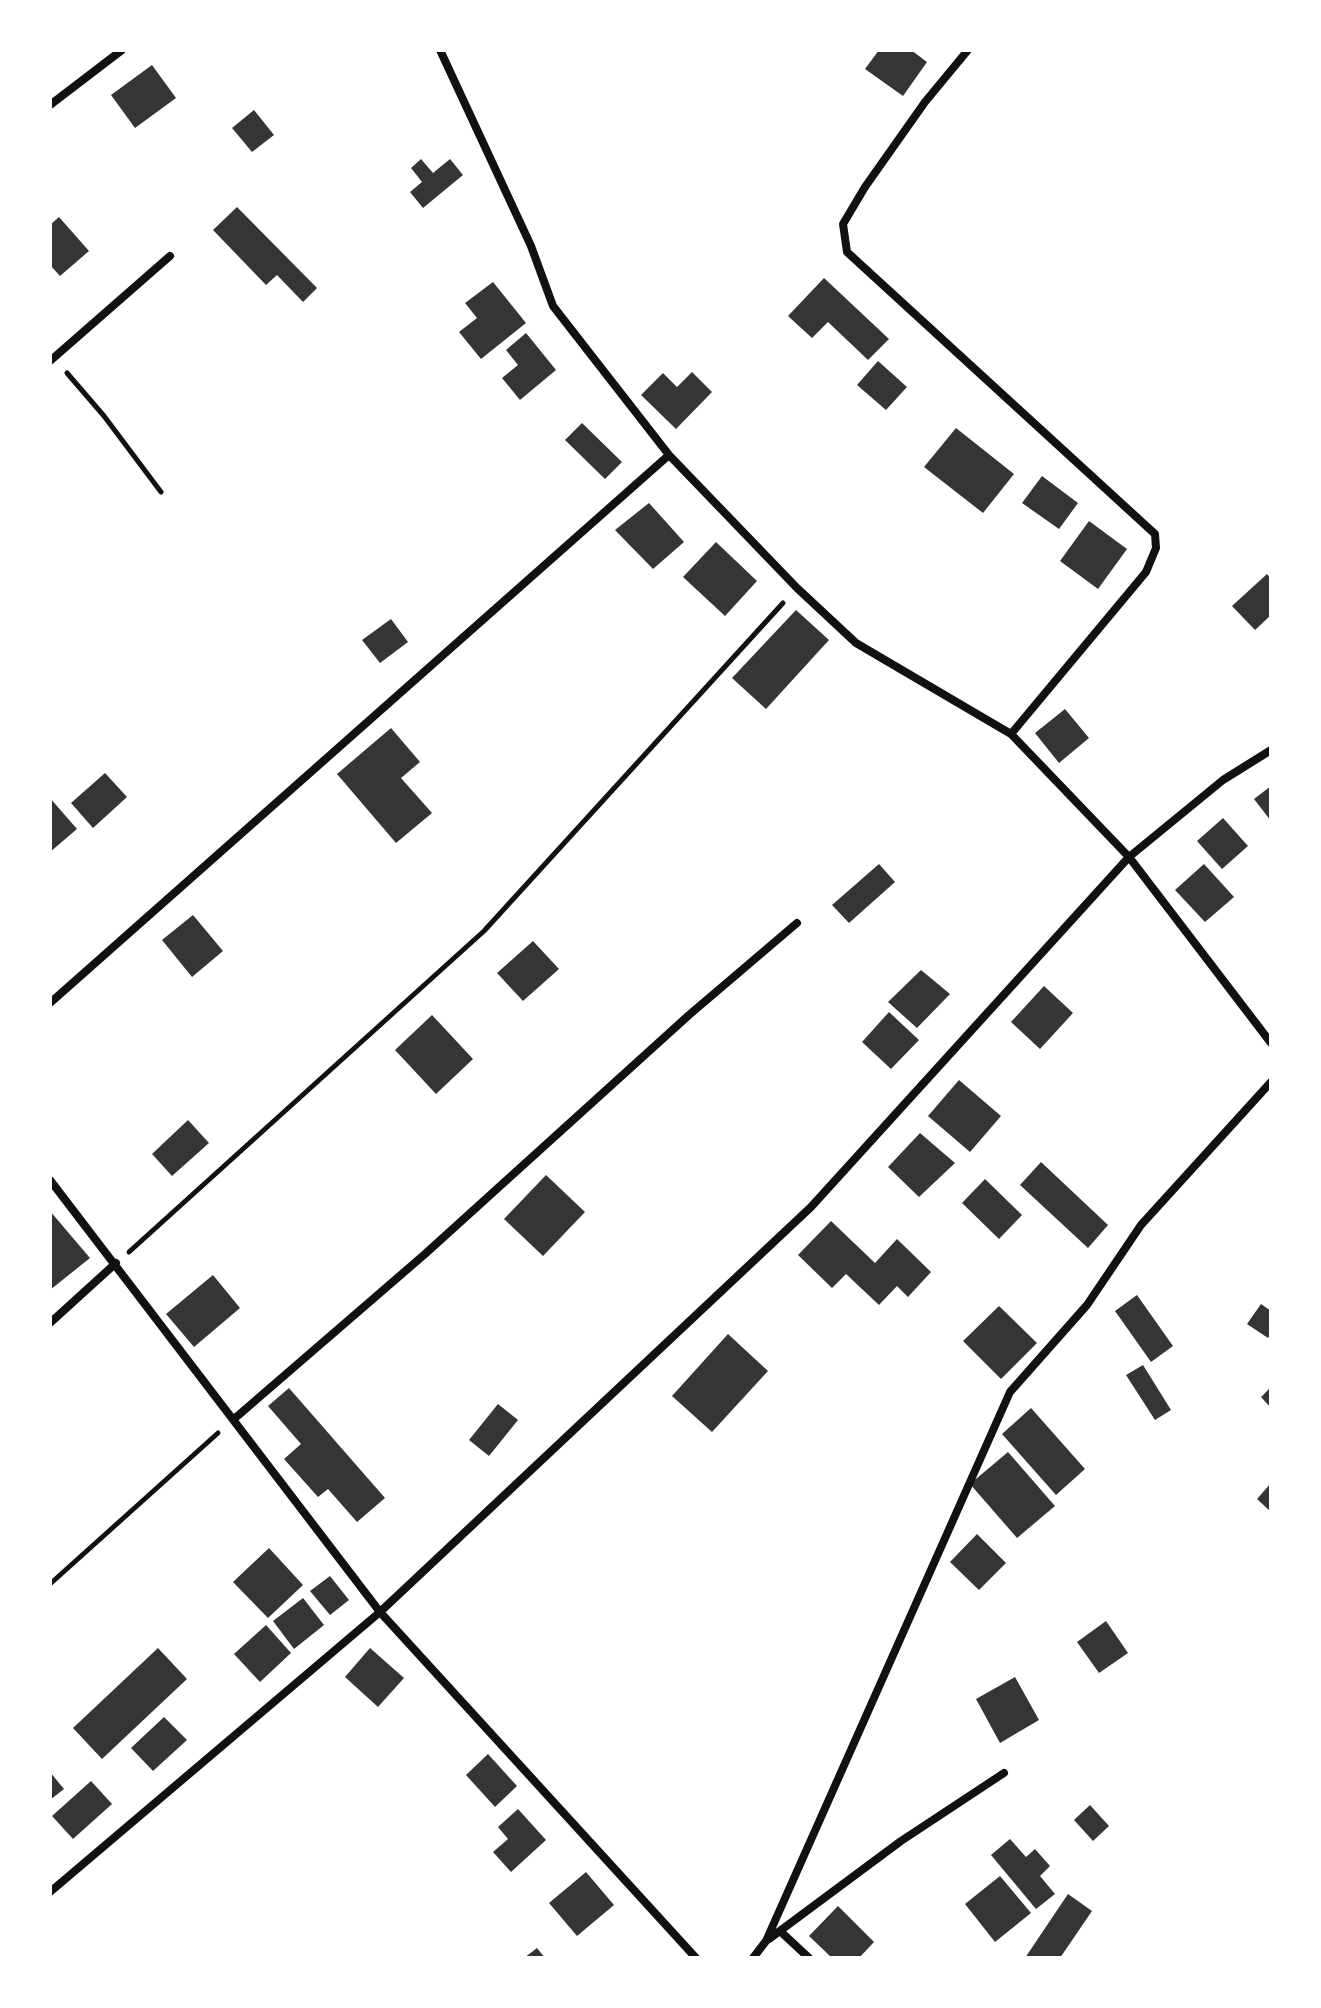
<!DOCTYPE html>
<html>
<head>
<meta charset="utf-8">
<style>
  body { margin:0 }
  #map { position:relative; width:1321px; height:2008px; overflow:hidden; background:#fff; font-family:"Source Sans 3",sans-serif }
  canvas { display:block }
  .frame { position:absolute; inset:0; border:52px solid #fff; pointer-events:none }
</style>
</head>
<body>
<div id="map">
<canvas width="1321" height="2008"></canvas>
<div class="frame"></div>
</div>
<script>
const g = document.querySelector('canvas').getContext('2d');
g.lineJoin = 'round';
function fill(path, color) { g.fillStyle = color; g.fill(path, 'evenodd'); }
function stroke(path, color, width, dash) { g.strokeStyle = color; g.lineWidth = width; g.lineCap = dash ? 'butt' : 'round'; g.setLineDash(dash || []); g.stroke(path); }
const building = new Path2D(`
  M879 50H911L927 62 903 96 865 69Z
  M152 65 176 98 135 128 111 95Z
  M254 110 274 135 252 152 232 128Z
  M421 159 433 173 450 159 463 175 423 208 410 192 422 182 411 168Z
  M237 207 317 288 303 302 277 275 266 285 213 230Z
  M59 217 89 251 60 276 50 265V225Z
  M824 278 889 339 868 360 828 322 812 338 788 316Z
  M493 282 526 323 481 359 459 332 477 318 465 303Z
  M526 333 556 370 520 400 502 378 518 365 506 350Z
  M878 361 907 387 886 410 857 385Z
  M692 372 712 392 676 429 641 395 663 373 677 387Z
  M582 423 622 462 605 479 565 440Z
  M956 428 1014 474 983 513 924 467Z
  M1042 476 1078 503 1059 529 1022 503Z
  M649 503 684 542 653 569 615 530Z
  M1089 521 1127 549 1098 589 1060 561Z
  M716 542 757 581 725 616 683 577Z
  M1267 574 1271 579V615L1255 630 1232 606Z
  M796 610 829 640 766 709 732 678Z
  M391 619 408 642 380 663 362 640Z
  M1065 709 1089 738 1059 763 1035 733Z
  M391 728 420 762 401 778 432 813 396 843 337 774Z
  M105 773 127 797 93 828 71 803Z
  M1271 786V821L1254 799Z
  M50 798 77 829 50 852Z
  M1223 818 1248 846 1222 869 1197 841Z
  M879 864 895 882 849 923 832 905Z
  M1204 864 1234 897 1205 922 1175 890Z
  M193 915 223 951 192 977 162 940Z
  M533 941 559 969 523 1001 497 973Z
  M921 970 950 994 917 1028 888 1002Z
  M1044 986 1073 1013 1040 1049 1011 1022Z
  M889 1012 919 1040 891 1069 862 1042Z
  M432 1015 473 1059 436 1094 395 1050Z
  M959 1080 1001 1116 970 1152 928 1116Z
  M188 1120 209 1143 172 1176 152 1154Z
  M920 1133 955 1163 919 1197 888 1167Z
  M1041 1162 1108 1225 1088 1248 1020 1185Z
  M546 1175 585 1212 543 1256 504 1219Z
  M985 1179 1022 1215 999 1239 962 1203Z
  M50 1211 90 1258 50 1290Z
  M831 1221 875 1263 897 1239 931 1272 908 1297 897 1286 879 1305 846 1274 832 1288 798 1255Z
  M213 1275 240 1308 194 1347 166 1314Z
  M1137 1295 1173 1346 1151 1362 1115 1311Z
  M1261 1304 1271 1311V1333L1268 1338 1247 1324Z
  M999 1306 1037 1343 1001 1379 963 1341Z
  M728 1334 768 1371 712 1432 672 1396Z
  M1143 1365 1171 1410 1155 1420 1126 1375Z
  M1271 1387V1408L1261 1397Z
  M289 1388 385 1498 357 1522 328 1489 318 1497 284 1459 301 1444 268 1406Z
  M498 1404 518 1420 489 1456 469 1440Z
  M1031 1408 1085 1469 1056 1495 1002 1434Z
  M1008 1452 1055 1506 1017 1538 970 1484Z
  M1271 1483V1512L1257 1499Z
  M977 1534 1006 1563 979 1590 950 1562Z
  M269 1548 303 1585 268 1618 233 1582Z
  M330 1576 349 1600 330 1615 310 1591Z
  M303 1598 324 1625 294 1649 273 1621Z
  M1106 1621 1128 1653 1099 1673 1077 1642Z
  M266 1625 291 1653 260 1682 234 1654Z
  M158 1648 187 1679 102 1759 73 1728Z
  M370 1648 404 1678 378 1707 345 1677Z
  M1015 1677 1039 1720 1000 1743 976 1699Z
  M164 1717 187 1740 153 1771 131 1748Z
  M488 1754 517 1786 495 1807 466 1775Z
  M50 1772 64 1789 50 1800Z
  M91 1781 112 1804 73 1839 52 1816Z
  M1090 1805 1109 1826 1093 1841 1074 1820Z
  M518 1809 546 1840 511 1872 493 1852 508 1839 498 1827Z
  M1010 1839 1026 1857 1035 1849 1050 1866 1040 1876 1055 1894 1036 1909 991 1855Z
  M586 1872 614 1905 577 1936 549 1903Z
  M1000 1876 1031 1913 995 1942 965 1904Z
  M1068 1894 1092 1911 1060 1958H1025Z
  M838 1906 874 1942 859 1958H832L809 1936Z
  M537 1948 545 1958H524Z`);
const path = new Path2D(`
  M67 373 104 416 161 492
  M129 1252 484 931 783 603
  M50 1584 218 1433`);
const minor = new Path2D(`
  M440 50 531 246 553 306 669 455 797 588 856 643 1011 734 1129 857 1271 1043
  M968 50 925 102 865 187 843 224 847 252 1155 534 1156 548 1146 572 1011 734
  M50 105 122 50
  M50 361 170 256
  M50 1003 669 455
  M50 1180 380 1612 696 1958
  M50 1323 116 1263
  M234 1419 425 1254 689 1015 797 923
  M50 1892 380 1612 811 1207 1129 857 1223 780 1271 750
  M780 1931 809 1958
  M769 1939 901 1841 1004 1773
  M753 1958 766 1941 1010 1392 1087 1305 1141 1225 1271 1082`);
fill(building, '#353535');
stroke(path, '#111', 5);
stroke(minor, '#111', 8);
</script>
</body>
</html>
